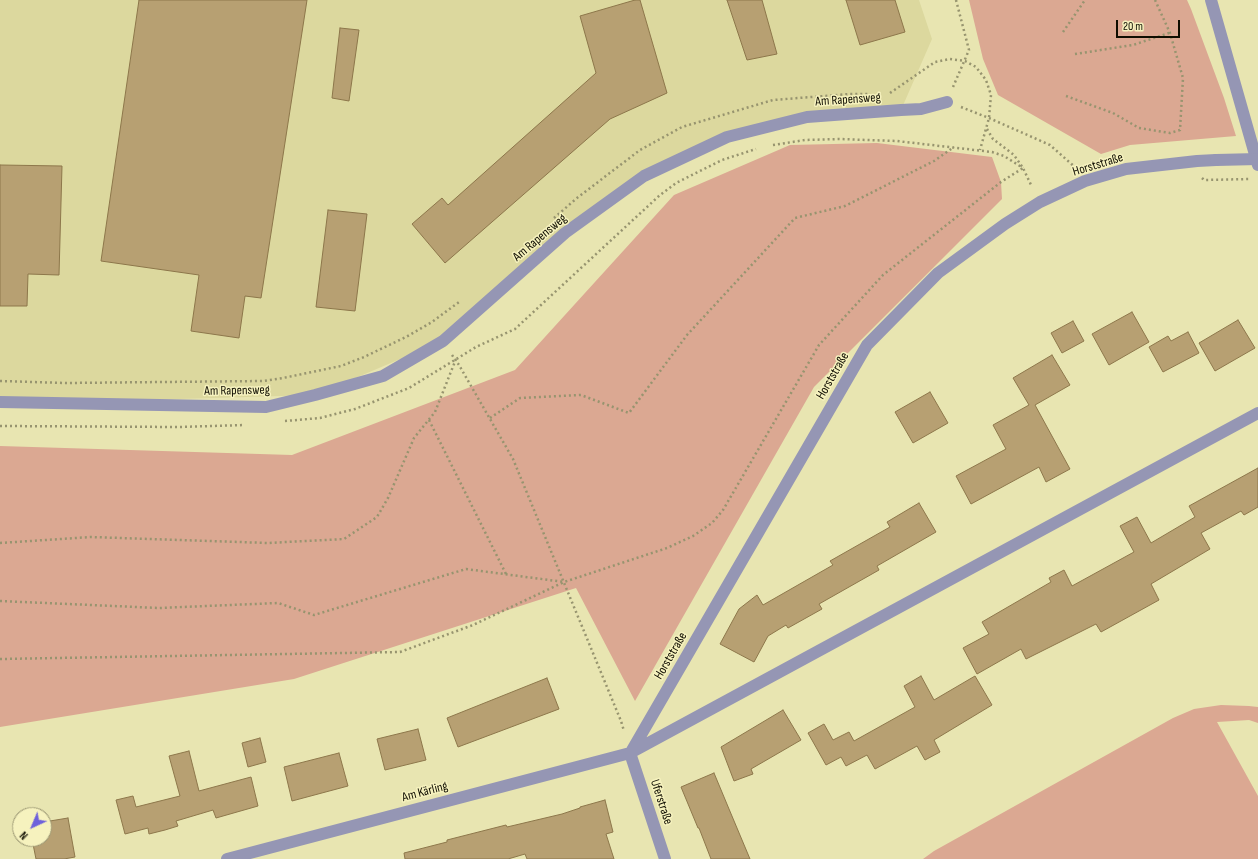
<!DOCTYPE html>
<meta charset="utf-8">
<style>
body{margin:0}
#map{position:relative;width:1258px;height:859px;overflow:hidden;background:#e8e5b1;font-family:"Sofia Sans Condensed",sans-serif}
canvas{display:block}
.north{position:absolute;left:12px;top:807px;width:40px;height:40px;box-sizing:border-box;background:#f6f2be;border:1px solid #9a9672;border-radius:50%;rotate:224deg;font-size:11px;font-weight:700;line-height:16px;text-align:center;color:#0f0d00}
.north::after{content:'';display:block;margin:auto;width:14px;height:18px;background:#6e61db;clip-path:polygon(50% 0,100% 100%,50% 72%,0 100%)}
.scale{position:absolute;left:1116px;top:20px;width:64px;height:18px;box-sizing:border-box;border:2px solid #0f0d00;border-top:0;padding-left:5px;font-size:12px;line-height:14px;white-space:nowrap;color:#0f0d00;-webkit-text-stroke:3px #f6f2be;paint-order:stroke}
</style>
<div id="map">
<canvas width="1258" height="859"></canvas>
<div class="north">N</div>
<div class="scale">20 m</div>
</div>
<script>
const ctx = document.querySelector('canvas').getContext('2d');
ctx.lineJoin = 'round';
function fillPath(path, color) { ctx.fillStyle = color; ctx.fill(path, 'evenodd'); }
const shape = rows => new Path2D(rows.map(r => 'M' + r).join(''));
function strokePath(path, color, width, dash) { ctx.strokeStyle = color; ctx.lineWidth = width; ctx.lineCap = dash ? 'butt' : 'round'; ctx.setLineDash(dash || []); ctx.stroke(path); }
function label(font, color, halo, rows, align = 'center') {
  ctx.font = font + ' "Sofia Sans Condensed",sans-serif'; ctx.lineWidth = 3; ctx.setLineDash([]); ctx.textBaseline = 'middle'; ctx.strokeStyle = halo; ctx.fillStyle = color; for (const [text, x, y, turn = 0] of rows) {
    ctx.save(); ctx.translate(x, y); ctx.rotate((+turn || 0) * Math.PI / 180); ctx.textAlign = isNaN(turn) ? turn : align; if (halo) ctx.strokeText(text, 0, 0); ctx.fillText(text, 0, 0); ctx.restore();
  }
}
const built = shape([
 [0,0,919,0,932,39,901,110,807,117,727,137,644,176,565,233,443,341,315,395,44,403,0,403]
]);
const green = shape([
 [969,0,1187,0,1191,9,1224,98,1236,136,1130,145,1101,154,998,95,983,59],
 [877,143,992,157,1001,182,1002,199,814,387,635,701,576,588,294,679,0,727,0,446,292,455,515,370,674,195,790,145],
 [1221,705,1249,706,1258,707,1258,723,1249,720,1217,722,1258,796,1258,859,923,859,934,851,1173,718,1194,709]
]);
const building = shape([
 [139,0,307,0,261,298,245,296,239,338,191,331,199,275,101,261,139,0],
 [635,0,640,0,667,93,610,119,445,263,412,224,442,198,448,205,596,73,580,16,635,0],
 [727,0,762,0,777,54,747,60,727,0],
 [846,0,895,0,905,32,860,45,846,0],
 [340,28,359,30,349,101,332,98,340,28],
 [0,165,62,166,59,275,28,274,27,306,0,306,0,165],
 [328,210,367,214,355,311,316,307,328,210],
 [1132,312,1149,342,1109,365,1092,334,1132,312],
 [1238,320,1255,348,1215,371,1199,343,1238,320],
 [1073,321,1084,341,1062,353,1051,333,1073,321],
 [1188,332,1199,353,1163,372,1149,347,1168,336,1171,341,1188,332],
 [1052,355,1070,385,1035,405,1070,469,1046,482,1039,467,971,504,956,476,1006,449,993,425,1029,405,1013,378,1052,355],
 [930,392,948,423,913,443,895,412,930,392],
 [1258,468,1258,507,1244,515,1241,511,1201,533,1210,549,1151,584,1159,600,1101,632,1096,624,1026,659,1021,649,977,674,963,648,989,634,982,622,1051,582,1049,578,1064,570,1072,586,1134,552,1120,526,1137,517,1151,543,1195,517,1189,506,1258,468],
 [919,503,936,532,877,566,879,570,819,604,822,609,788,628,786,625,768,636,754,662,720,644,739,609,757,595,763,605,833,565,830,561,890,527,887,522,919,503],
 [921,676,934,700,975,676,992,705,934,740,940,752,925,760,917,746,875,769,867,755,846,766,841,757,826,765,808,733,824,724,833,740,849,732,854,741,915,707,904,686,921,676],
 [547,678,559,709,458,747,447,718,547,678],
 [783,710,801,740,751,769,753,774,734,781,721,747,783,710],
 [418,729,426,760,385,770,377,739,418,729],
 [260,738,266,762,248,767,242,743,260,738],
 [189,751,199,791,251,777,258,806,216,818,213,810,176,821,178,826,165,830,149,834,148,828,125,834,116,800,133,796,136,807,180,796,169,756,189,751],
 [339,753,348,786,292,801,284,767,339,753],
 [714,773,729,809,750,859,711,859,699,828,698,828,681,787,714,773],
 [605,800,613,832,606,834,614,859,527,859,525,854,508,859,405,859,404,853,447,842,447,840,506,825,507,827,562,814,580,808,580,807,605,800],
 [68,818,75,857,64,859,36,859,32,839,44,839,44,822,68,818]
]);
const path = shape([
 [1063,32,1085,0],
 [1075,54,1133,45,1169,33],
 [953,87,969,50,956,0],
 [890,93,935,62,950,59,965,61,976,67,986,80,991,95,989,118,980,150],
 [1066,96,1113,113,1139,128,1170,133,1180,130,1183,78,1170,33,1155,0],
 [961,107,989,118,1050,145,1076,168],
 [987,129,993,139,1014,155,1023,168,1032,187],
 [773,145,805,140,839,139,897,141,992,152,1004,156,1023,168],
 [1202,178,1204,180,1250,179],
 [554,218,577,198,640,150,682,127,773,100,850,94,868,94],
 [452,355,459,365,513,459,621,721,624,731],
 [0,381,65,383,263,381,283,378,341,366,364,357,406,337,432,322,459,302],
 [490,418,520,398,581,395,629,413,687,335,795,218,845,206,934,161,954,147],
 [429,420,506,574],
 [285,421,320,418,355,409,409,388,476,347,515,329,660,195,676,183,722,160,756,149],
 [0,426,179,427,245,425],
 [0,543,91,537,268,543,344,539,377,517,388,498,414,438,435,412,456,359],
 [0,601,159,608,278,603,314,615,466,569,564,582],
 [0,659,400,652,473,625,564,582,667,548,693,536,712,523,723,510,819,345,883,275,1001,182,1023,168]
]);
const minor = shape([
 [1211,0,1258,165],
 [0,402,266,407,315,395,383,376,443,341,565,233,644,176,727,137,807,117,901,110,921,109,947,102],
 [631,752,867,345,938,273,1005,224,1040,202,1085,181,1126,169,1197,161,1216,160],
 [630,753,665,859],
 [227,859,630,753,1258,413]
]);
const minorBridge = shape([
 [1216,160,1258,159]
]);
const streetNames = [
 ["Am Rapensweg",848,100,-4],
 ["Horststraße",1098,165,-17],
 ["Am Rapensweg",540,238,-40],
 ["Horststraße",833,376,-60],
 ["Am Rapensweg",237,391,-1],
 ["Horststraße",671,656,-60],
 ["Am Kärling",425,792,-15],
 ["Uferstraße",661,802,72]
];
fillPath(built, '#dcd89e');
fillPath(green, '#dba892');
fillPath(building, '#b7a072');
strokePath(building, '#8d774b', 1);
strokePath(path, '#97946f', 2.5, [2, 3]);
strokePath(minor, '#9596b4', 12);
strokePath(minorBridge, '#9596b4', 12);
label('13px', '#0f0d00', '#f6f2be', streetNames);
</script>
